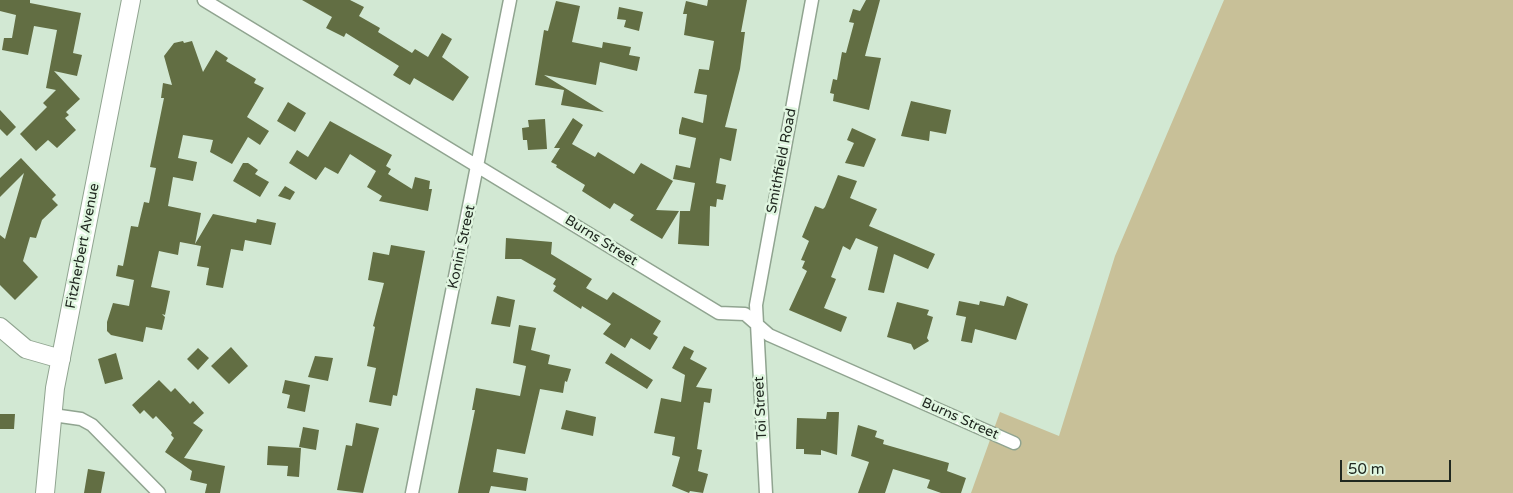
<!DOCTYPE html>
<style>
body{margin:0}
#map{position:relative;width:1513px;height:493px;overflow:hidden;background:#d2e8d3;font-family:"Varela Round",sans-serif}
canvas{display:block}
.scale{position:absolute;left:1340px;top:460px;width:111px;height:22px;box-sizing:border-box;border:2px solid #202820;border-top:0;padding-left:6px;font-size:15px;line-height:18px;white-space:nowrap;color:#202820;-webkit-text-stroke:4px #e0f6e0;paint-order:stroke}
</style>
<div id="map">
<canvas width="1513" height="493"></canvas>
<div class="scale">50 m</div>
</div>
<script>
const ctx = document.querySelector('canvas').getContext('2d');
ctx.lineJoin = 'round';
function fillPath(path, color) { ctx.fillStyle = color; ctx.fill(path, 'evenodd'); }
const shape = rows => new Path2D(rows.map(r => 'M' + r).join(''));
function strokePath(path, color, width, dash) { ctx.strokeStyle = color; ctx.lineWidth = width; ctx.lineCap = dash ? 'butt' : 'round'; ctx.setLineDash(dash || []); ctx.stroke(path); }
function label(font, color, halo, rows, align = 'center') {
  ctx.font = font + ' "Varela Round",sans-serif'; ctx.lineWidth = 5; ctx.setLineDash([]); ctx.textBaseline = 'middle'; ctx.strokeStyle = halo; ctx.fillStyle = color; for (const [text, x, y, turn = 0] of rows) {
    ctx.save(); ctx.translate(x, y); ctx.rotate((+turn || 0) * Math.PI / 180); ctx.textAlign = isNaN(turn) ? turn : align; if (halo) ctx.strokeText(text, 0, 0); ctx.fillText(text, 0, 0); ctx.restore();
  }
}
const green = shape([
 [1224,0,1513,0,1513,493,971,493,1000,412,1059,436,1115,256]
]);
const building = shape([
 [0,0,30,0,30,3,81,13,73,53,82,55,77,76,54,71,80,99,66,112,69,115,65,118,76,130,57,148,48,140,36,151,20,134,47,107,43,103,56,90,46,88,57,30,34,26,28,55,2,50,4,38,12,38,16,15,0,11],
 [302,0,350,0,364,7,359,16,380,28,378,32,412,53,415,49,428,57,442,33,452,39,442,57,469,77,453,101,414,78,410,85,393,75,399,66,346,33,344,37,326,28,332,17],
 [708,0,747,0,741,32,745,32,740,69,725,127,737,129,731,161,720,158,716,183,726,185,723,200,717,199,716,207,710,206,709,246,678,244,680,211,690,211,695,183,673,179,676,165,690,168,696,138,679,134,679,130,682,117,703,123,707,95,694,93,699,69,709,70,714,41,684,35,687,14,683,14,686,1,707,6],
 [866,0,880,0,865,56,881,58,869,110,833,101,834,94,830,93,833,79,837,80,842,52,846,53,854,23,849,22,853,9,860,11],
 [556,1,580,6,572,42,602,48,603,42,631,47,629,55,640,57,637,71,600,62,596,85,544,75,604,112,561,105,564,90,535,85,544,30,548,31],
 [619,7,643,12,639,31,624,27,626,20,617,19],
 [183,41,184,43,192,41,203,72,216,50,228,58,226,61,256,79,254,83,264,88,247,117,269,131,260,145,248,137,232,164,210,152,213,140,183,135,178,158,197,162,193,181,173,177,168,206,201,213,195,244,213,214,256,223,257,219,276,223,271,245,245,240,243,251,231,249,223,288,206,285,209,268,197,266,201,246,180,242,178,255,159,251,151,287,170,291,165,315,162,314,165,317,162,330,146,327,143,342,111,335,107,331,107,322,113,303,129,306,134,280,116,276,118,265,123,266,131,226,138,227,144,202,149,203,156,168,150,167,164,98,161,98,163,83,172,85,164,56,174,43],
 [911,101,951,110,946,134,930,131,929,141,901,136],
 [288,102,306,113,295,132,277,121],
 [0,110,16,127,7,136,0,129],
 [573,118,583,125,572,144,595,157,598,152,634,174,641,163,673,181,656,210,679,211,662,239,630,220,634,215,614,203,610,209,582,191,585,185,556,167,557,165,551,162,560,148,554,148],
 [545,119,547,149,528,150,527,140,523,140,522,128,529,127,528,120],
 [330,121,392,155,386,166,391,169,388,174,412,189,415,177,430,181,429,189,432,189,428,211,379,201,382,196,367,187,376,171,350,154,338,174,325,167,316,180,289,163,297,150,308,157],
 [852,128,876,139,864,167,845,163,854,143,847,140],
 [21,158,56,195,52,199,58,205,42,220,36,238,30,237,23,261,38,277,15,300,0,285,0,235,5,239,24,173,0,197,0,178],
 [243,163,248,163,258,170,255,174,269,182,260,197,233,181],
 [838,175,857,181,850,198,877,209,869,226,935,254,928,269,894,254,884,293,868,290,878,247,856,238,850,250,843,246,831,277,836,279,824,308,847,317,841,332,789,310,807,271,802,268,805,261,801,260,809,241,802,237,815,206,823,209,825,207],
 [285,186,295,192,290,200,278,196],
 [506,238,552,242,551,254,592,279,586,288,607,300,613,292,661,321,653,334,658,337,650,350,631,338,625,348,603,334,611,324,582,306,581,309,553,291,556,286,553,284,556,279,521,259,505,259],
 [391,245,425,251,397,396,393,395,391,406,369,402,376,368,367,366,375,327,373,326,384,283,368,280,373,252,389,255],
 [497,296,515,300,510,327,491,324],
 [1007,296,1028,304,1016,340,975,329,972,343,961,341,966,317,956,315,959,301,979,305,980,301,1004,306],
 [897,302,929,310,927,315,933,317,927,338,929,341,914,350,911,344,887,337],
 [519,325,536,328,531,350,550,355,548,364,571,369,567,382,565,381,563,393,540,389,525,454,497,449,493,472,528,478,526,491,491,486,489,493,458,493,475,410,472,410,476,388,520,396,526,366,513,363],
 [684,346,694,351,690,359,707,368,696,387,712,389,710,403,704,402,697,449,702,450,698,471,708,474,703,493,690,491,689,493,672,486,680,457,672,455,675,437,654,433,661,398,681,402,685,375,672,368],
 [231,347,248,366,229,384,211,366],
 [198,348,209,358,198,370,187,359],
 [116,353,123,379,105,384,98,359],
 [611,353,653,380,647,389,605,363],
 [315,356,333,358,328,381,308,377],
 [159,380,171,392,175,388,190,404,193,401,204,413,193,423,203,430,184,458,225,466,220,493,205,493,207,484,190,480,192,471,165,452,174,438,171,435,172,433,156,416,153,419,144,410,140,414,132,405],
 [285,380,310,385,305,412,287,408,290,395,282,393],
 [566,410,596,417,593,436,561,429],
 [827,412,839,412,837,455,821,450,821,455,804,454,804,449,796,449,797,418,826,419],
 [0,414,15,414,14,429,0,429],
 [356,423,379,428,363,493,337,490,346,445,352,446],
 [858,425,877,431,875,437,884,440,883,444,949,463,947,471,966,478,961,493,941,493,927,488,930,480,893,469,885,493,858,493,869,462,851,456],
 [303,427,319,430,316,450,299,447],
 [268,446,301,448,299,477,287,476,288,466,267,465],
 [88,469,105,472,101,493,84,493]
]);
const minor = shape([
 [204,0,719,313,745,314,769,335,1014,443],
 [53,415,81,419,92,425,159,493],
 [412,493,510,0],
 [766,493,756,305,812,0]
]);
const secondary = shape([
 [0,327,26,349,61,359],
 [45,493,55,388,131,0]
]);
const streetNames = [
 ["Smithfield Road",782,161,-79],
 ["Burns Street",601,241,32],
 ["Fitzherbert Avenue",83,246,-79],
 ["Konini Street",462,247,-78],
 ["Toi Street",761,408,-93],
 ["Burns Street",960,419,24]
];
fillPath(green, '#c8c098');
fillPath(building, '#626e43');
strokePath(minor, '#90a490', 15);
strokePath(secondary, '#90a490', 20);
strokePath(minor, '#fff', 12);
strokePath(secondary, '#fff', 18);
label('14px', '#202820', '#e0f6e0', streetNames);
</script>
